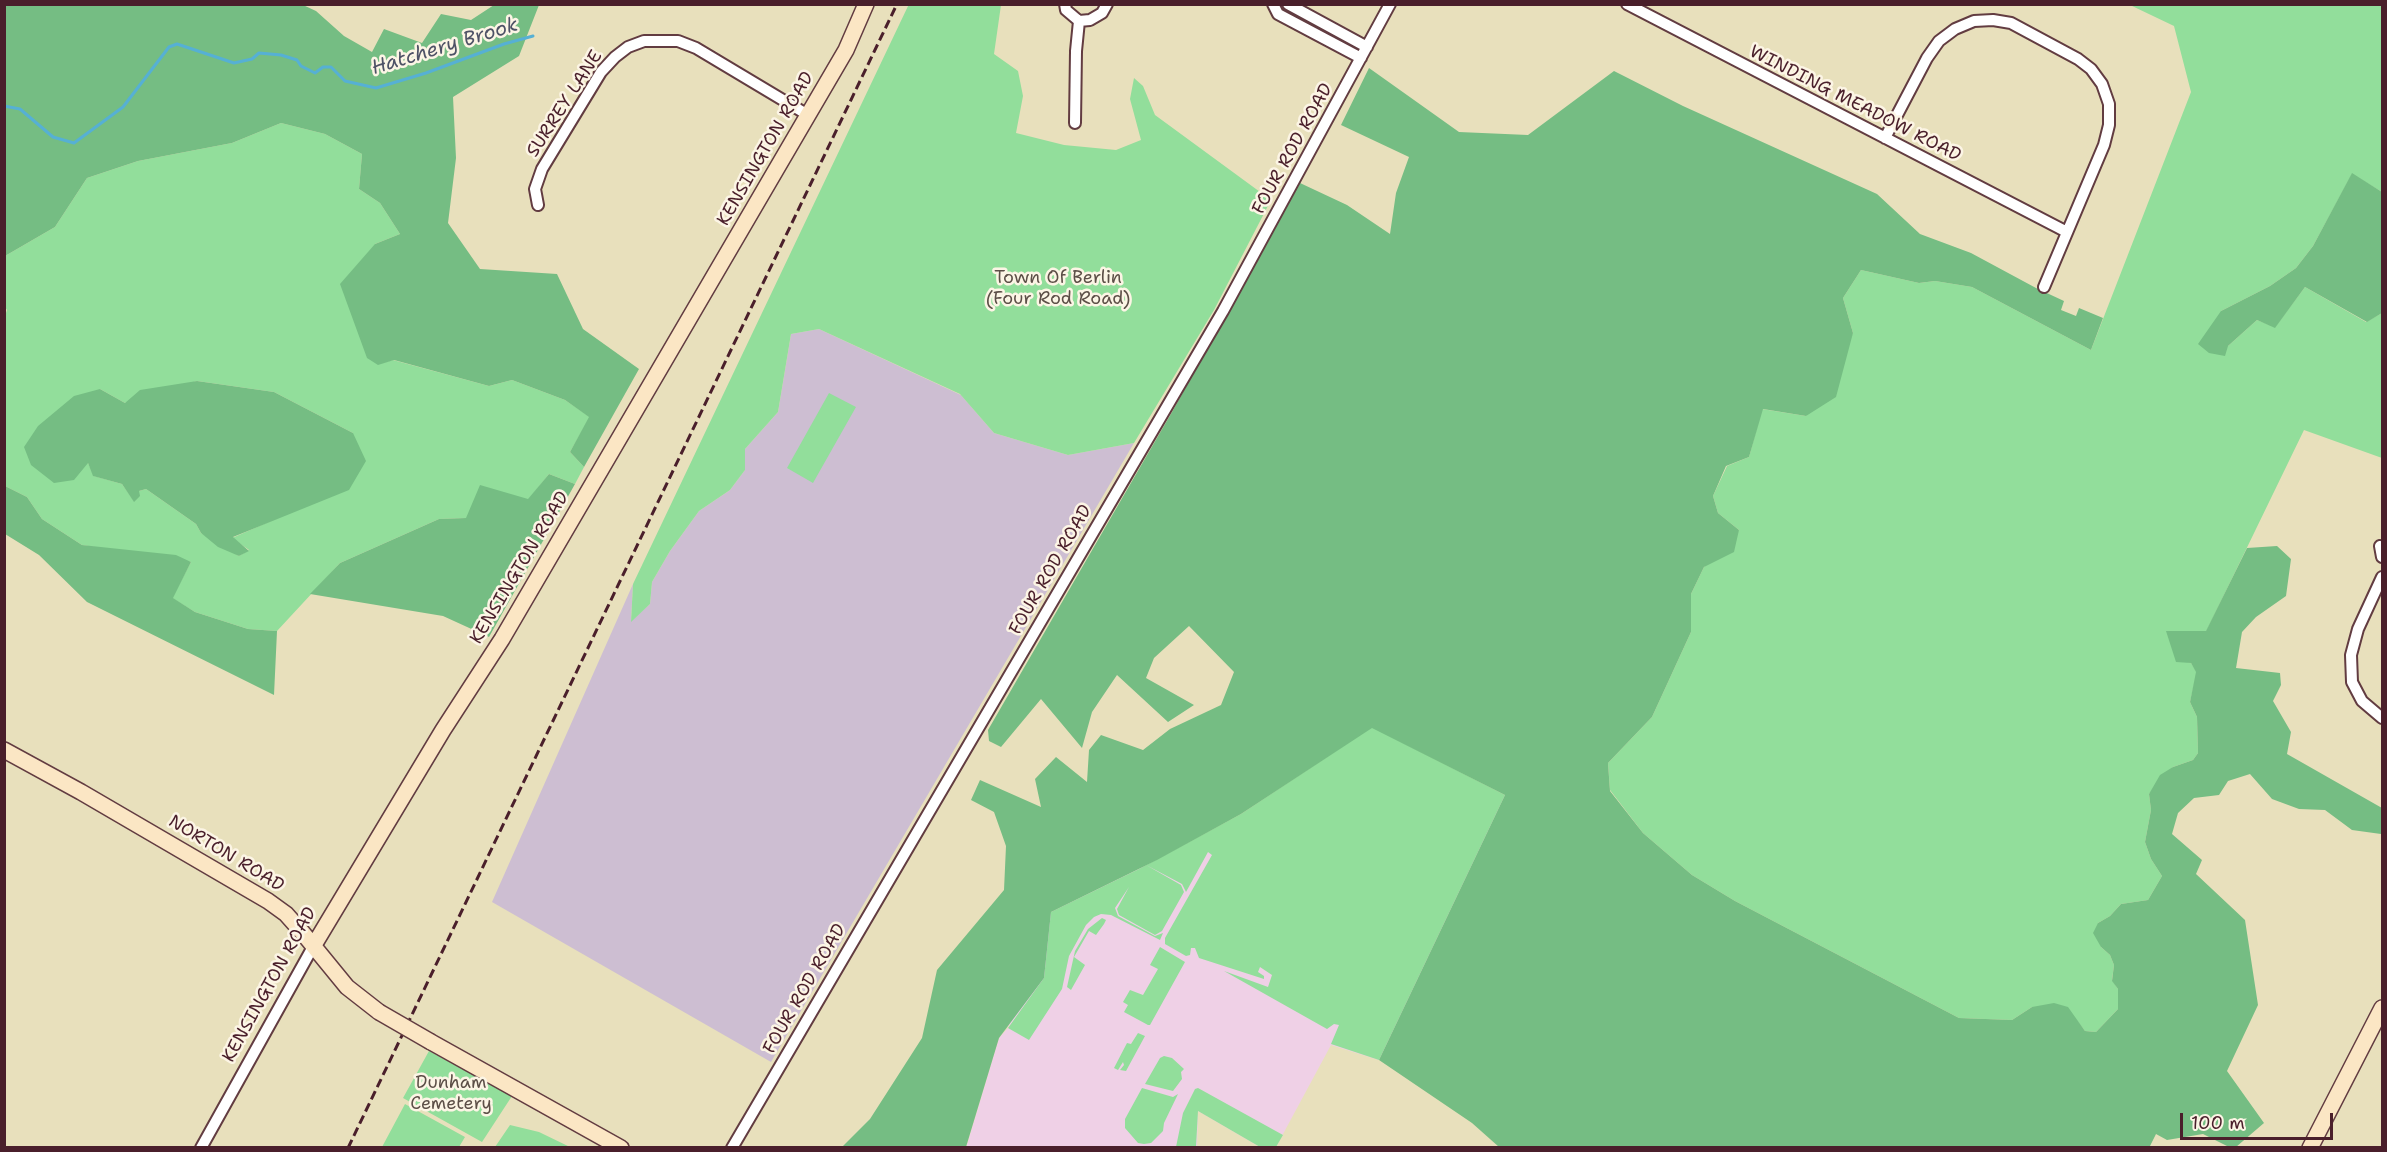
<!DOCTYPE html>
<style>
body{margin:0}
#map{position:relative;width:2387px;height:1152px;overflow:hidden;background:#e8e0bc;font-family:"Shantell Sans",sans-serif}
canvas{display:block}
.frame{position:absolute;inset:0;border:6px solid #4a1f2b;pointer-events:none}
.scale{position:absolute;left:2180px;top:1113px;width:153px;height:27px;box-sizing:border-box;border:3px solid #4a1f2b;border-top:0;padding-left:8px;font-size:18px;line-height:21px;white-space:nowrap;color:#4a1f2b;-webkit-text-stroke:4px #fcf5e5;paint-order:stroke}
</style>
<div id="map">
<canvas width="2387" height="1152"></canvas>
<div class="frame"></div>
<div class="scale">100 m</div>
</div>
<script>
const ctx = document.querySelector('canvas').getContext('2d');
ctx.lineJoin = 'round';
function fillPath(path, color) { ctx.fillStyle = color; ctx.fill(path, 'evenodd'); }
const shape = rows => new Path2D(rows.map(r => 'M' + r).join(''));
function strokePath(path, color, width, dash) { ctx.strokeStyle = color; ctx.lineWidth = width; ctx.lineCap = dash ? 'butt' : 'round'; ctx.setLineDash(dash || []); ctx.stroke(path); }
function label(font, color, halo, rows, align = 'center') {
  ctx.font = font + ' "Shantell Sans",sans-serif'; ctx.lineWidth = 5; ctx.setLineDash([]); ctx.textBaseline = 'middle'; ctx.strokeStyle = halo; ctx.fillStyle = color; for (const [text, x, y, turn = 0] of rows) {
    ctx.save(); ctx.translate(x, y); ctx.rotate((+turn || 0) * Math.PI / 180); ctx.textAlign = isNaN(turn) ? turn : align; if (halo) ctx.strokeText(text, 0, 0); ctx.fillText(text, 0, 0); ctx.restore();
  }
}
const built = shape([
 [1505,795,1379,1060,1331,1045,1276,1147,1260,1147,1198,1111,1197,1147,966,1148,999,1038,1008,1028,1051,912,1157,860]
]);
const industrial = shape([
 [819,329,961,395,994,433,1068,455,1134,443,771,1062,492,902,633,584,631,621,650,604,652,582,670,551,699,511,730,490,745,470,745,449,778,412,791,334]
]);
const green = shape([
 [909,4,1001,5,994,54,1018,71,1023,96,1016,133,1064,145,1116,150,1141,140,1130,99,1134,78,1143,86,1155,115,1271,200,1214,310,1134,443,1068,455,994,433,960,394,819,329,791,334,778,412,745,449,745,470,730,490,699,511,670,551,652,582,650,604,631,622,633,584],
 [2130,5,2382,5,2382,192,2352,174,2313,246,2296,268,2270,286,2221,311,2228,346,2257,320,2275,327,2305,287,2366,322,2382,313,2382,458,2304,430,2206,632,2184,661,2191,663,2197,672,2190,702,2197,717,2198,753,2193,760,2173,767,2149,794,2151,810,2145,842,2151,859,2162,876,2148,900,2121,904,2110,916,2098,923,2101,947,2110,955,2114,965,2112,980,2118,989,2118,1009,2096,1032,2085,1031,2078,1022,2032,1007,2012,1020,1959,1018,1735,901,1692,875,1643,833,1610,790,1608,763,1652,717,1691,632,1691,594,1704,567,1739,530,1718,513,1713,496,1727,466,1749,457,1762,409,1806,416,1853,333,1843,298,1861,270,1919,283,1935,281,1972,287,2091,350,2191,92,2174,26],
 [281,123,325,134,362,154,359,189,380,203,400,234,375,244,378,364,393,360,489,386,512,380,565,400,590,417,570,452,584,467,575,484,549,474,529,499,467,518,439,519,340,563,277,631,248,629,195,612,172,598,191,562,82,545,42,519,27,497,5,486,4,319,7,310,5,307,5,256,55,227,87,178,138,161,232,143],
 [197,381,274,392,353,433,280,517,232,538,249,550,239,556,201,533,196,524,146,489,139,491,139,496,134,501,122,484,94,476,88,463,100,389,125,403],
 [829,393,856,407,813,483,787,468],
 [1372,727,1505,795,1379,1060,1331,1044,1339,1025,1334,1024,1327,1029,1224,971,1268,987,1272,975,1260,967,1258,972,1264,976,1264,979,1199,958,1195,948,1191,948,1190,955,1186,956,1165,944,1165,938,1212,855,1208,852,1186,892,1182,884,1146,865,1181,885,1184,892,1162,931,1155,935,1119,915,1117,909,1129,887,1115,908,1118,916,1155,936,1163,933,1160,940,1111,915,1101,914,1094,917,1086,925,1069,956,1062,989,1029,1040,1008,1028,1044,978,1051,912,1139,869,1241,814],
 [1102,918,1106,920,1104,924,1096,935,1089,931,1074,957,1085,965,1071,990,1067,987,1075,951,1088,929],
 [1160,947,1185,962,1150,1025,1148,1025,1124,1012,1128,1005,1123,1002,1130,990,1143,995,1158,969,1150,965],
 [1138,1033,1145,1036,1126,1071,1120,1070,1124,1065,1123,1062,1118,1070,1114,1068,1127,1043,1131,1044],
 [429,1051,512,1096,482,1142,403,1098],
 [1164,1056,1172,1058,1184,1069,1181,1072,1182,1079,1173,1091,1145,1084,1160,1058],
 [1142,1088,1173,1097,1178,1094,1164,1123,1163,1131,1151,1143,1144,1144,1138,1143,1125,1128,1125,1119],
 [1198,1088,1283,1135,1276,1147,1260,1147,1198,1111,1196,1147,1176,1147,1183,1113,1195,1089],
 [405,1104,465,1137,459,1147,382,1147],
 [510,1125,539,1132,570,1147,495,1147]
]);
const forest = shape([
 [5,4,303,5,316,11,344,36,372,52,384,29,422,43,441,14,471,20,494,5,539,5,519,56,453,97,456,158,448,223,480,269,557,274,583,329,639,369,584,467,570,452,589,417,565,400,512,380,489,386,394,360,378,365,367,358,340,284,375,244,400,234,380,203,359,189,362,154,325,134,281,123,232,143,138,161,87,178,55,227,5,256],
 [1369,68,1459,132,1528,135,1614,71,1683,106,1877,194,1920,234,1971,253,2036,288,2064,301,2061,310,2076,316,2079,308,2103,318,2091,350,1972,287,1935,281,1919,283,1861,270,1843,298,1853,333,1836,397,1806,416,1763,409,1749,457,1726,466,1713,496,1718,513,1739,530,1734,552,1704,567,1691,594,1691,632,1652,717,1608,763,1610,791,1643,833,1692,875,1735,901,1959,1018,2012,1020,2032,1007,2054,1003,2068,1007,2085,1031,2096,1032,2118,1009,2118,989,2112,981,2114,965,2110,955,2101,947,2093,933,2098,923,2110,916,2121,904,2148,900,2162,876,2151,859,2145,842,2151,810,2149,794,2160,775,2173,767,2193,760,2198,753,2197,717,2190,702,2196,672,2191,663,2176,662,2166,631,2206,631,2247,548,2277,546,2291,559,2286,596,2256,617,2242,632,2236,668,2280,673,2281,685,2273,701,2291,732,2287,754,2382,808,2382,838,2381,834,2352,830,2325,810,2299,809,2272,799,2250,774,2228,781,2219,795,2194,798,2178,813,2172,834,2202,860,2196,874,2245,920,2258,1005,2227,1071,2264,1123,2236,1147,2229,1147,2203,1134,2167,1140,2156,1134,2149,1148,1499,1147,1472,1123,1379,1060,1505,795,1372,728,1241,814,1157,860,1051,912,1044,978,999,1038,966,1147,841,1148,870,1119,922,1038,937,970,1004,890,1006,846,994,812,971,800,980,780,1041,807,1035,779,1056,757,1087,782,1089,750,1101,735,1143,750,1170,729,1221,705,1234,672,1189,626,1154,658,1146,678,1194,705,1168,722,1117,675,1092,712,1082,748,1041,699,1001,747,989,741,988,730,1172,412,1300,183,1347,205,1390,234,1396,193,1409,157,1341,125],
 [2352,173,2382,192,2382,313,2367,322,2305,287,2275,328,2257,320,2228,346,2225,356,2209,353,2198,344,2221,311,2270,286,2296,268,2313,246],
 [197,381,274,392,353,433,366,461,349,490,233,537,249,551,239,556,218,547,201,533,196,524,146,489,139,491,140,496,134,502,122,484,93,476,88,463,74,480,54,483,31,465,24,447,38,426,74,396,100,389,125,403,140,390],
 [549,474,575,484,489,637,443,616,310,594,340,563,439,519,466,518,480,485,528,499],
 [5,486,27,497,42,519,82,545,176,555,191,562,173,598,195,612,248,629,277,631,274,695,87,602,39,555,5,534]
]);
const stream = shape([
 [4,106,20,109,53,137,74,143,123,107,169,47,177,44,234,63,252,59,259,53,281,55,297,60,301,66,315,73,323,67,331,67,345,81,376,88,426,73,504,44,533,36]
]);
const street = shape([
 [1065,4,1066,10,1079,21,1090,20,1102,13,1107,4],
 [1273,4,1278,14,1361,58],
 [1288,4,1367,47],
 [1627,4,2067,232],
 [1075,123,1076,51,1079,21],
 [1885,138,1927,58,1939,41,1955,29,1974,21,1993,20,2011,23,2078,59,2091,69,2102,84,2109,104,2109,125,2104,145,2044,287],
 [538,205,535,189,542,169,601,72,615,57,628,47,644,41,678,41,696,48,808,115],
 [2380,546,2382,557],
 [2382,577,2358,629,2351,655,2352,682,2362,701,2382,718],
 [201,1148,314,945],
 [732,1148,1223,311,1390,4]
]);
const secondary = shape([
 [4,750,81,792,268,901,286,914,302,932,347,987,379,1012],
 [314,945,443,730,502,639,808,115,846,50,866,4],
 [431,1042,621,1148],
 [2310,1148,2382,1008]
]);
const rail = shape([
 [348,1148,897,4]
]);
const secondaryBridge = shape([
 [379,1012,431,1042]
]);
const streetNames = [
 ["SURREY LANE",565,104,-57],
 ["WINDING MEADOW ROAD",1855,104,27],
 ["KENSINGTON ROAD",766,149,-60],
 ["FOUR ROD ROAD",1293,149,-61],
 ["KENSINGTON ROAD",520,568,-59],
 ["FOUR ROD ROAD",1051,570,-60],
 ["NORTON ROAD",226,854,31],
 ["KENSINGTON ROAD",270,985,-61],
 ["FOUR ROD ROAD",805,989,-60]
];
const parkNames = [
 ["Town Of Berlin",1058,278],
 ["(Four Rod Road)",1058,299],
 ["Dunham",451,1083],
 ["Cemetery",451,1104]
];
const waterNames = [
 ["Hatchery Brook",445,47,-17]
];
fillPath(built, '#efd0e6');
fillPath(industrial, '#cdbed2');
fillPath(green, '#92de9b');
fillPath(forest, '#75bd83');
strokePath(stream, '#56b0d4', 3);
strokePath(street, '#623c41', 14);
strokePath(secondary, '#623c41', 18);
strokePath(street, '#fff', 10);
strokePath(secondary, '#fbe6c4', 15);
strokePath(rail, '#4a1f2b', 3, [9, 4.5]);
strokePath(secondaryBridge, '#623c41', 18, []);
strokePath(secondaryBridge, '#fbe6c4', 15);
label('18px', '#4a1f2b', '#fcf5e5', streetNames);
label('18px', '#5c4f47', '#fcf5e5', parkNames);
label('italic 20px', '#4e5266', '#fcf5e5', waterNames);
</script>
